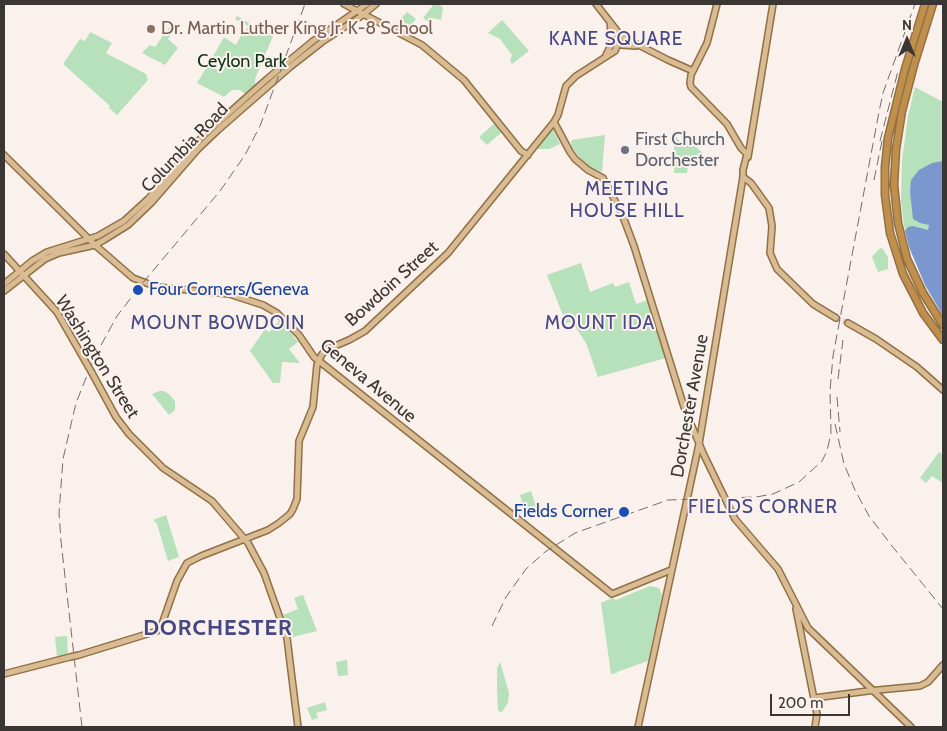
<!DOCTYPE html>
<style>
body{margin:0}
#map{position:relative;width:947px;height:731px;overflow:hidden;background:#faf0ec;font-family:Cabin,sans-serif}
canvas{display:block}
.frame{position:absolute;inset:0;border:5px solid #3a3634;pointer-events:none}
.north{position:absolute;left:882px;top:15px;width:50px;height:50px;-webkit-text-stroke:4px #faf0ec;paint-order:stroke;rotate:0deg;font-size:14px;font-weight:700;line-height:20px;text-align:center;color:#3a3634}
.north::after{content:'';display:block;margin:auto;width:18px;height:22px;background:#3a3634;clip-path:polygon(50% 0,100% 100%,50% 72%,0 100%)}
.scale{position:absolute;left:770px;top:694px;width:80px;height:22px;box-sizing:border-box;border:2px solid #3a3634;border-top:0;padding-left:6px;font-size:15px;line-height:18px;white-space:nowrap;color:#3a3634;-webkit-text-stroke:4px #faf0ec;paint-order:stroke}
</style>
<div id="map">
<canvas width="947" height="731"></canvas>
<div class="frame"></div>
<div class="north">N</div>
<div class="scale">200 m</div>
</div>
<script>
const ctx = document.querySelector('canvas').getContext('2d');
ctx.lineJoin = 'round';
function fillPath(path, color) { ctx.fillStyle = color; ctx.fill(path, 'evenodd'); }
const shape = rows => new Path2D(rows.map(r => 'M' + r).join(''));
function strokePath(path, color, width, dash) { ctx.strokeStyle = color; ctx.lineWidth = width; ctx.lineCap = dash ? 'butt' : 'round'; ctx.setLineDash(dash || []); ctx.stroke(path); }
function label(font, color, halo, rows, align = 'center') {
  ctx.font = font + ' Cabin,sans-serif'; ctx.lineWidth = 4; ctx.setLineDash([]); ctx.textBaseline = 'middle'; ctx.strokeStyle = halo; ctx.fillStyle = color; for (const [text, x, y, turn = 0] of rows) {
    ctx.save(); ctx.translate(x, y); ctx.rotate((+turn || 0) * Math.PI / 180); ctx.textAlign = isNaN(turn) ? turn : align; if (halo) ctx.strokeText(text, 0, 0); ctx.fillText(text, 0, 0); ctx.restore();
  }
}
const green = shape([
 [434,4,439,4,443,8,441,20,432,18,430,23,423,18],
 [407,12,416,19,405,33,393,27],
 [237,16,273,36,255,79,255,86,245,94,240,90,232,90,224,97,197,83,208,65,223,72,224,68,211,60,224,37,236,45,241,35,243,36,248,26,235,19],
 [502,20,529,51,512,64,510,61,512,55,500,39,488,33],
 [172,23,177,27,168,39,178,48,165,65,142,53,150,45,155,47],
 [90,32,112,43,106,53,146,74,148,80,117,115,109,108,110,106,63,64,80,39,85,41],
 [915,87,943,102,943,180,930,236,905,232,901,203,902,160,908,116],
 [495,123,502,132,487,145,479,137],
 [553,129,560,144,549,149,536,149],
 [674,134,681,143,689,141,703,153,699,157,701,161,688,165,687,173,674,173],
 [605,135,602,172,591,168,580,158,572,147,571,142,572,140],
 [882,248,888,257,888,269,878,272,872,257,879,249],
 [581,263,590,292,613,283,615,287,629,282,636,304,648,300,666,358,598,377,586,343,572,322,566,323,547,275],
 [280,320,298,342,289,349,300,363,282,362,280,383,273,383,250,351,265,329,269,332],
 [159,391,164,391,170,395,175,401,175,410,169,415,152,394],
 [939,452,943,455,943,483,932,476,926,483,920,478],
 [531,491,536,507,517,515,510,510,523,505,520,495],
 [166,515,179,557,168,561,157,524,153,520],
 [650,586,659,588,662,595,648,661,617,672,617,673,611,674,601,603,612,598,616,600],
 [303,595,317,631,289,638,283,615,298,609,294,598],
 [67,636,68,655,57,657,55,637],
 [347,660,348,675,338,676,336,662],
 [500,662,509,693,508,703,502,712,498,711,497,689,497,668],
 [325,702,327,710,316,713,318,718,312,720,307,708]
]);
const water = shape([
 [943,161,943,316,925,285,909,247,905,231,908,227,913,226,928,230,929,225,920,223,913,219,910,191,911,180,919,170,932,163]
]);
const majorTunnel = shape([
 [836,318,848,323]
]);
const major = shape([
 [344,4,422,45,464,80,521,151,528,155],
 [596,4,621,36,668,60,693,71],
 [717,4,707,43,691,75,690,83,691,87,727,124,741,148,747,154],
 [615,43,621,45,636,46],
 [606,55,612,43,610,22],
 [554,122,570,152,575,159,588,170,603,178,622,214,634,246,684,407,703,453,735,519,778,569,808,628,911,727],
 [4,155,95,245,133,278,157,287,229,294,263,305,277,313,299,335,314,357,612,594,671,570],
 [748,157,773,4],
 [743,177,751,183,769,208,772,226,770,253,777,269,813,304,836,318],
 [4,254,57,312,88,366],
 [4,284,32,261,47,252,98,236,124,221,148,199,201,138,267,79,313,41,367,4],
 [4,291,45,259,59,253,95,245,104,240,128,225,151,203,198,149,218,130,290,67,322,42,360,17,376,4],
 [848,323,876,339,917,367,943,390],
 [92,373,116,417,129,434,163,468,212,501,248,543,264,573,287,638,298,727],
 [796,609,817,714,815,727],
 [79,655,157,631,162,624,177,581,187,563,201,556,268,530,279,523,290,514,293,509,297,499,299,441,313,407,317,365,322,354,328,349,349,340,365,331,448,253,554,122,558,115,566,86,576,76,615,51,621,36],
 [4,674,70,657],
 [814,698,868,691,920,686,928,682,943,665],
 [638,727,699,444,743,177,743,170,747,154]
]);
const highway = shape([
 [925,4,905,69,888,138,885,167,885,195,890,233,903,274,923,313,943,340],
 [933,4,914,65,902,111,896,149,894,185,898,223,907,259,923,293,943,325]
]);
const rail = shape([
 [880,141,898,71],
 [874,180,883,136],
 [838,379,843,340],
 [837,397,840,432],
 [835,424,844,464,855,490,869,516,892,546,943,609],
 [492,626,506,597,526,569,545,552,575,533,668,500,756,497,773,494,799,482,822,461,827,451,831,433,830,391,833,356,879,112,883,93,915,4],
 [82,727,61,541,59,513,63,459,76,403,94,358,117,316,141,285,220,191,245,155,260,126,305,4]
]);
const majorBridge = shape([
 [88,366,92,373],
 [70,657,79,655]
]);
const markers = [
 [151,29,5,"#8d6e63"],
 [625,150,5,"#6b7280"],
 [138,290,6,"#1a4fb4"],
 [624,512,6,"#1a4fb4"]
];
const educationNames = [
 ["Dr. Martin Luther King Jr. K-8 School",161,29]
];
const parkNames = [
 ["Ceylon Park",242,62]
];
const worshipNames = [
 ["First Church",635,140],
 ["Dorchester",635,161]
];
const streetNames = [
 ["Columbia Road",185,148,-46],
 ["Bowdoin Street",392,284,-42],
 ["Washington Street",97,357,58],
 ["Geneva Avenue",368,381,40],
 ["Dorchester Avenue",690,406,-80]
];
const transitNames = [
 ["Four Corners/Geneva",149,290],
 ["Fields Corner",613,512,"right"]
];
const neighbourhoodNames = [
 ["KANE SQUARE",616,39],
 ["MEETING",627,189],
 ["HOUSE HILL",627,211],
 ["MOUNT BOWDOIN",218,323],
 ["MOUNT IDA",600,323],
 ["FIELDS CORNER",763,507]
];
const districtNames = [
 ["DORCHESTER",218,629]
];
fillPath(green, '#b6e1bb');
fillPath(water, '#7b97ce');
strokePath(majorTunnel, '#d4cbc7', 5, [5, 2.5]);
strokePath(major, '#917044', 8);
strokePath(highway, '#917044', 9);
strokePath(major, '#d9bc94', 5);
strokePath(highway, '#c08f4c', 6);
strokePath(rail, '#736d6b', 1, [10, 5]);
strokePath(majorBridge, '#917044', 8, []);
strokePath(majorBridge, '#d9bc94', 5);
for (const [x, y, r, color] of markers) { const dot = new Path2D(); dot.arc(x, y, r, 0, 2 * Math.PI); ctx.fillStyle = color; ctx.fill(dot); strokePath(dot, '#faf0ec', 2); }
label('18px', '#785e54', '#faf0ec', educationNames, 'left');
label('18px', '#0a3315', '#faf0ec', parkNames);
label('18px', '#5b616d', '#faf0ec', worshipNames, 'left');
label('18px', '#3a3634', '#faf0ec', streetNames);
label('18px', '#164399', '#faf0ec', transitNames, 'left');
ctx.letterSpacing = '1px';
label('19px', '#454885', '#faf0ec', neighbourhoodNames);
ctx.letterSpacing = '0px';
ctx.letterSpacing = '1px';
label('bold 22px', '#454885', '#faf0ec', districtNames);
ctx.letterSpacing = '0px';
</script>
